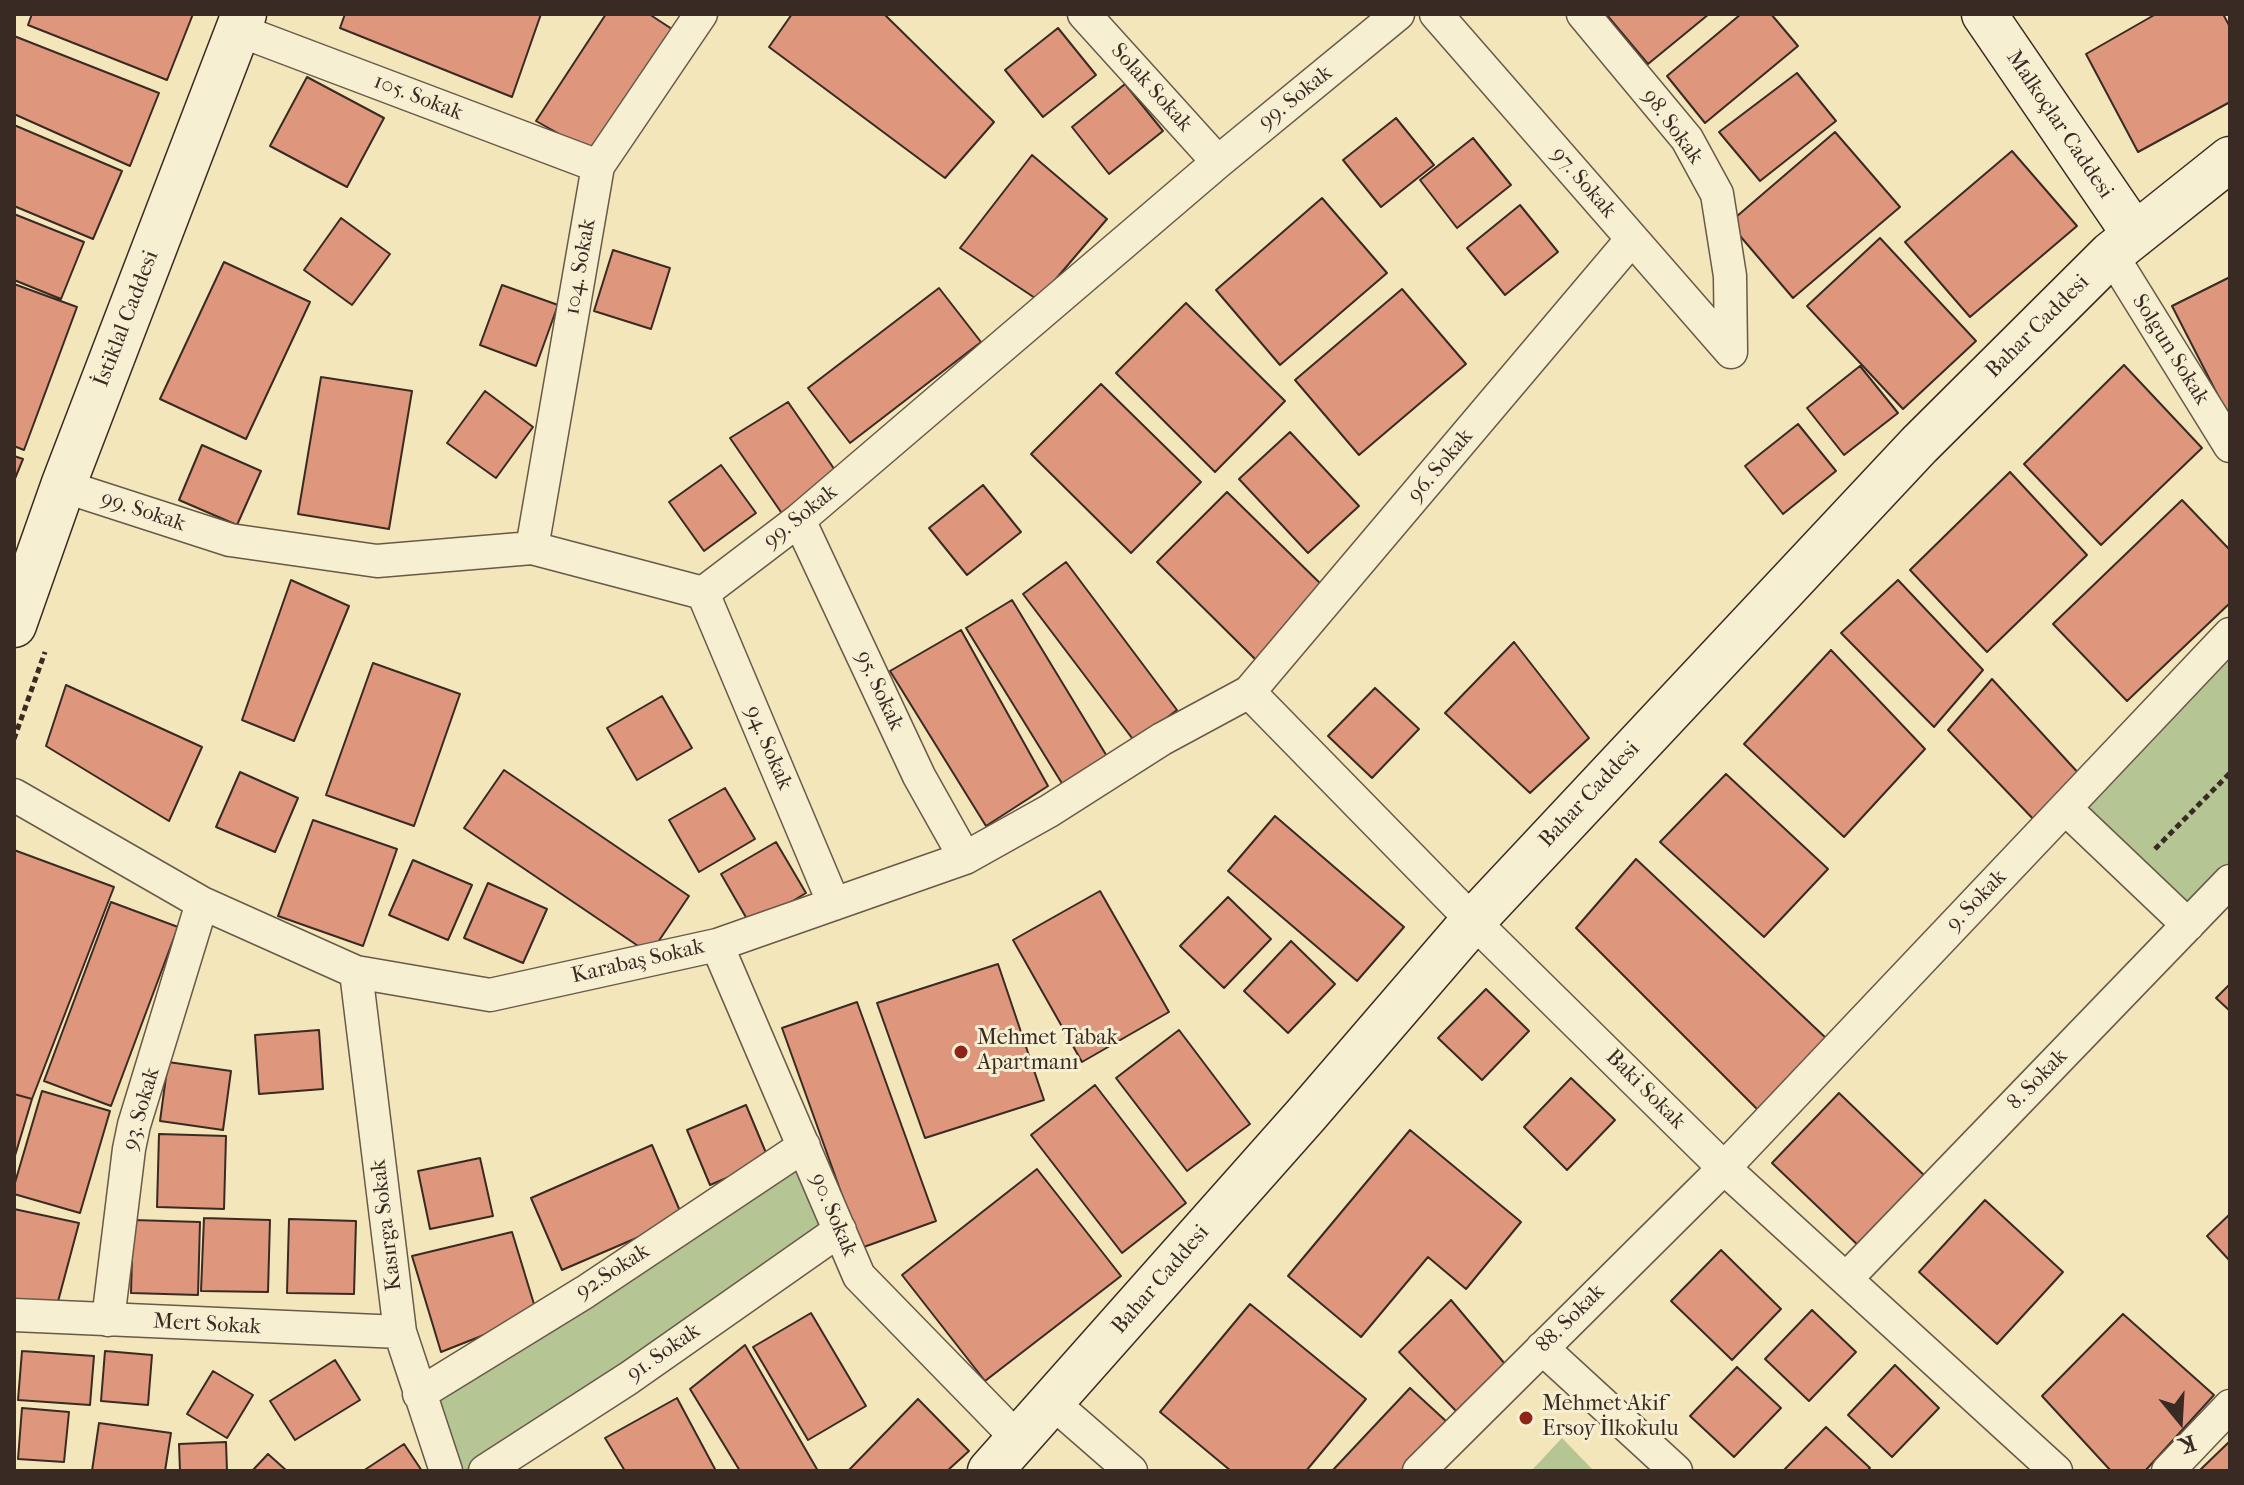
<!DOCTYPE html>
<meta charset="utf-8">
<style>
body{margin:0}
#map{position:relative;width:2244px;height:1485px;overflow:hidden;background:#f3e6ba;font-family:"IM FELL French Canon",serif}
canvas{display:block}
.frame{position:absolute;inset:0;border:16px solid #392a23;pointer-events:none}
.north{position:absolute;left:2140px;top:1381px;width:80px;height:80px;-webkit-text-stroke:6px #f7efd2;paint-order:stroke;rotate:162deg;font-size:22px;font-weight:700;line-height:32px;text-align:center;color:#392a23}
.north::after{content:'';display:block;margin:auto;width:28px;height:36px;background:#392a23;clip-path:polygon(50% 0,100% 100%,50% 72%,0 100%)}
</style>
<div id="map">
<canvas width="2244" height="1485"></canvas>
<div class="frame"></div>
<div class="north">K</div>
</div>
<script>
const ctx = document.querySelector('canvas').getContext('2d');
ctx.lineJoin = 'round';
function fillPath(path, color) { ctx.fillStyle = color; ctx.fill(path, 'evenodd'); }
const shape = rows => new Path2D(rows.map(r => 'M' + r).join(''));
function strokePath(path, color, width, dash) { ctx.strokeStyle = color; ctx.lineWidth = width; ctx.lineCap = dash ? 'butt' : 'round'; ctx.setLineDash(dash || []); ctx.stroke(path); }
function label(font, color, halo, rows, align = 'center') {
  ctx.font = font + ' "IM FELL French Canon",serif'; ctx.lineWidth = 6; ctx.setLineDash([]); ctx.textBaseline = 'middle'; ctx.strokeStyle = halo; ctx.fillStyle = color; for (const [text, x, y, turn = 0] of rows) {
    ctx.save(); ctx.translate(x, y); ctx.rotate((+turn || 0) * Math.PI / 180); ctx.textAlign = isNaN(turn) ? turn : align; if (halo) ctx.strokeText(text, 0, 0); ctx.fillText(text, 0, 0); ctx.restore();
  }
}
const green = shape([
 [2230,652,2230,869,2189,912,2081,811],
 [803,1153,836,1229,476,1471,450,1471,422,1395],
 [1562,1438,1594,1471,1531,1471]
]);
const building = shape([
 [32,14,193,14,167,80,28,25,32,14],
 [345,14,541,14,512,97,340,28,345,14],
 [606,14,649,14,675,31,595,154,536,121,606,14],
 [792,14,884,14,994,122,945,178,769,47,792,14],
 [1606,14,1709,14,1648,64,1606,14],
 [1741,14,1771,14,1798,46,1705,123,1667,76,1741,14],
 [2156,14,2223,14,2230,27,2230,102,2138,152,2086,54,2156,14],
 [1058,28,1096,75,1043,117,1005,70,1058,28],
 [14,36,159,93,130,166,14,114,14,36],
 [1797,73,1836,121,1760,181,1719,132,1797,73],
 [307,77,384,118,347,187,270,146,307,77],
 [1125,84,1163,131,1109,174,1072,127,1125,84],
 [1396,118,1434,165,1381,207,1343,160,1396,118],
 [14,125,122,171,93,239,14,206,14,125],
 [1835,132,1900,207,1793,298,1729,223,1835,132],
 [1473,138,1511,185,1457,228,1420,180,1473,138],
 [2012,151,2077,226,1970,317,1905,242,2012,151],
 [1032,155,1107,219,1038,300,960,248,1032,155],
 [1322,198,1387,273,1280,365,1216,290,1322,198],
 [1520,205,1558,252,1505,295,1467,248,1520,205],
 [14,214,84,242,61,299,14,280,14,214],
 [341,218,390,254,352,305,304,270,341,218],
 [1880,238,1976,341,1903,409,1807,306,1880,238],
 [613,250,670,268,651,329,594,311,613,250],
 [224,262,310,302,246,439,160,399,224,262],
 [2230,277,2230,419,2172,306,2230,277],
 [14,284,77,307,24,450,14,446,14,284],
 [502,285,558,305,536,366,480,345,502,285],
 [939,288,981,342,850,443,808,388,939,288],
 [1402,289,1466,364,1359,455,1295,380,1402,289],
 [1186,303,1285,401,1215,472,1116,373,1186,303],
 [2124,365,2202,448,2101,545,2024,464,2124,365],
 [1860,366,1898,413,1844,455,1807,408,1860,366],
 [321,377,412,391,389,529,298,514,321,377],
 [1101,384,1201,482,1131,553,1031,454,1101,384],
 [485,391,533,427,496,478,447,443,485,391],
 [788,402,837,473,783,515,730,438,788,402],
 [1798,424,1836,471,1783,514,1745,466,1798,424],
 [1290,432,1359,506,1308,553,1239,479,1290,432],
 [202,445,261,471,237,525,179,500,202,445],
 [14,456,23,459,14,481,14,456],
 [721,465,756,513,704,551,669,502,721,465],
 [2010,472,2087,555,1987,652,1910,570,2010,472],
 [983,485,1021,532,967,575,929,528,983,485],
 [1227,492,1327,590,1256,660,1157,562,1227,492],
 [2182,500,2230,550,2230,603,2127,701,2053,624,2182,500],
 [1066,562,1177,710,1135,742,1023,594,1066,562],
 [291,580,349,606,294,741,242,720,291,580],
 [1898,580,1983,670,1934,727,1841,633,1898,580],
 [1012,600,1108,758,1063,785,966,628,1012,600],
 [961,630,1048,786,986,826,890,671,961,630],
 [1514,642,1589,738,1530,793,1445,713,1514,642],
 [1831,650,1925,749,1844,837,1744,744,1831,650],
 [373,663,460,694,414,826,326,795,373,663],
 [1992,679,2082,777,2037,823,1948,730,1992,679],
 [66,685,202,747,169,821,46,746,66,685],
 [1375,688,1419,729,1372,778,1328,736,1375,688],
 [662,696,692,748,637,780,607,728,662,696],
 [504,770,689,896,650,954,464,828,504,770],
 [240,772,298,798,275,852,216,827,240,772],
 [1726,774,1828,869,1764,937,1660,842,1726,774],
 [725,788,755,839,699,872,669,820,725,788],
 [1275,816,1404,927,1357,981,1228,871,1275,816],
 [313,820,397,849,363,946,278,916,313,820],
 [776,842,806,893,751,926,721,874,776,842],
 [14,850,114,887,32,1099,14,1094,14,850],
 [1636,859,1827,1039,1759,1111,1576,928,1636,859],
 [413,860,472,885,448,940,389,915,413,860],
 [488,883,547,909,523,963,464,938,488,883],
 [1100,891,1169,1012,1082,1062,1013,940,1100,891],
 [1228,897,1271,939,1224,988,1180,946,1228,897],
 [111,902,178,927,111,1106,44,1081,111,902],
 [1291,941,1335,984,1288,1033,1244,991,1291,941],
 [998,964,1044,1100,925,1138,877,1003,998,964],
 [2230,984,2230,1011,2216,998,2230,984],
 [1486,989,1529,1031,1482,1080,1438,1038,1486,989],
 [857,1002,936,1221,861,1248,782,1028,857,1002],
 [319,1030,323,1089,259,1094,255,1035,319,1030],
 [1179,1030,1250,1124,1187,1171,1116,1078,1179,1030],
 [168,1062,231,1071,223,1130,160,1121,168,1062],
 [1571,1078,1615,1120,1567,1170,1524,1127,1571,1078],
 [1095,1085,1186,1203,1122,1253,1031,1135,1095,1085],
 [42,1091,110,1111,80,1213,14,1194,14,1186,42,1091],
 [1839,1093,1930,1181,1863,1250,1772,1163,1839,1093],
 [14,1094,32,1099,14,1159,14,1094],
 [746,1105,769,1160,710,1185,687,1130,746,1105],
 [1410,1130,1521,1222,1466,1289,1428,1257,1361,1337,1288,1276,1410,1130],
 [159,1134,226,1136,224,1209,157,1207,159,1134],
 [652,1145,683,1218,562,1270,531,1198,652,1145],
 [480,1158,493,1216,430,1229,418,1171,480,1158],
 [1037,1169,1121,1276,985,1381,902,1275,1037,1169],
 [1985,1200,2063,1272,1997,1344,1919,1272,1985,1200],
 [14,1209,79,1223,56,1309,14,1300,14,1209],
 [2230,1214,2230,1261,2207,1236,2230,1214],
 [204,1218,270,1220,268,1292,201,1291,204,1218],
 [289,1219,356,1221,354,1294,287,1293,289,1219],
 [133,1220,200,1222,198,1295,131,1293,133,1220],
 [512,1232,537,1314,441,1352,412,1256,512,1232],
 [1721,1250,1781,1309,1732,1360,1671,1301,1721,1250],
 [1451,1300,1505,1364,1457,1412,1399,1352,1451,1300],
 [1250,1304,1366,1399,1306,1471,1231,1471,1160,1412,1250,1304],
 [1812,1310,1856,1352,1809,1401,1765,1359,1812,1310],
 [811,1313,866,1406,808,1440,753,1347,811,1313],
 [2123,1314,2214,1395,2145,1471,2111,1471,2042,1396,2123,1314],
 [745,1345,818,1471,740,1471,690,1389,745,1345],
 [22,1351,94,1356,90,1405,18,1400,22,1351],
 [105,1351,152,1355,148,1405,101,1401,105,1351],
 [335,1360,360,1400,295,1440,270,1401,335,1360],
 [1895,1365,1939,1408,1892,1457,1848,1415,1895,1365],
 [1737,1367,1781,1408,1734,1457,1690,1416,1737,1367],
 [213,1371,253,1395,227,1438,187,1414,213,1371],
 [1410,1388,1447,1422,1401,1471,1332,1471,1410,1388],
 [677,1398,716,1471,625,1471,605,1438,677,1398],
 [918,1399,969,1451,947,1471,848,1471,918,1399],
 [22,1408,69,1412,64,1462,18,1459,22,1408],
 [99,1423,171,1433,165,1471,92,1471,99,1423],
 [1826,1427,1870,1468,1867,1471,1783,1471,1826,1427],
 [2230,1441,2230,1471,2199,1471,2230,1441],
 [226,1442,227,1471,180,1471,179,1444,226,1442],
 [404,1444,422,1471,363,1471,404,1444],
 [268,1454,287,1471,252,1471,268,1454]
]);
const path = shape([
 [14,739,45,652],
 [2155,849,2230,773]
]);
const street = shape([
 [1084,14,1218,162],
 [1436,14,1731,352],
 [1583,14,1687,139,1717,194,1730,276,1731,352],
 [238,30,598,166],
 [2111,254,2230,446],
 [63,486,230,540,377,561,532,548,703,593,799,520,1218,162,1398,14],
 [799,520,919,776,965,858],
 [532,548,598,166,701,14],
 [703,593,834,904],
 [1249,692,1473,921,1724,1168,2056,1471],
 [14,795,202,903,356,972,490,995,717,945,965,858,1049,811,1162,739,1249,692,1632,239],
 [2065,808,2188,925],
 [717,945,859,1276,1019,1440],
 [356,972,400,1332,446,1471],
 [1846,1279,2230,881],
 [14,1315,400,1332],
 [108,1320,129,1149,134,1125,202,903],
 [1542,1348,1676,1471],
 [419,1394,585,1292,804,1146],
 [1053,1403,1131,1471],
 [485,1471,629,1378,840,1230],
 [1419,1471,1724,1168,2230,634],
 [2168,1471,2230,1406]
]);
const secondary = shape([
 [1984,14,2135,235],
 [14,625,63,486,244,14],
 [990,1471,1306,1115,1473,921,1919,445,2111,254,2230,159]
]);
const markers = [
 [961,1052,8,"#8f2418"],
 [1526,1418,8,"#8f2418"]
];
const streetNames = [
 ["Solak Sokak",1151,88,48],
 ["105. Sokak",418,98,21],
 ["99. Sokak",1296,98,-39],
 ["Malkoçlar Caddesi",2059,125,56],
 ["98. Sokak",1672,127,54],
 ["97. Sokak",1583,183,49],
 ["104. Sokak",581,267,-80],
 ["İstiklal Caddesi",127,319,-69],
 ["Bahar Caddesi",2038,327,-45],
 ["Solgun Sokak",2170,350,58],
 ["96. Sokak",1441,466,-50],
 ["99. Sokak",143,512,18],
 ["99. Sokak",801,517,-39],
 ["95. Sokak",879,691,65],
 ["94. Sokak",768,748,67],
 ["Bahar Caddesi",1590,795,-47],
 ["9. Sokak",1977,901,-46],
 ["Karabaş Sokak",638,962,-13],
 ["8. Sokak",2038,1080,-46],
 ["Baki Sokak",1645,1090,45],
 ["93. Sokak",142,1109,-74],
 ["90. Sokak",833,1215,67],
 ["Kasırga Sokak",387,1225,-97],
 ["92.Sokak",613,1272,-33],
 ["Bahar Caddesi",1161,1280,-49],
 ["88. Sokak",1571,1319,-45],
 ["Mert Sokak",207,1325,3],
 ["91. Sokak",664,1353,-35]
];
const poiNames = [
 ["Mehmet Tabak",977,1039],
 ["Apartmanı",977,1064],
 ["Mehmet Akif",1542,1405],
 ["Ersoy İlkokulu",1542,1430]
];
fillPath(green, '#b5c694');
fillPath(building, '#de967d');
strokePath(building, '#392a23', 2);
strokePath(street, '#685949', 35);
strokePath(secondary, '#392a23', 47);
strokePath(path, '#392a23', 5, [6, 4]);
strokePath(street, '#f7efd2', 32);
strokePath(secondary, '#f7efd2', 44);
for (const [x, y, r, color] of markers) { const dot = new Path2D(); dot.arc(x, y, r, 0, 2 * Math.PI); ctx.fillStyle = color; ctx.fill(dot); strokePath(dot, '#f7efd2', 3); }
label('22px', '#392a23', '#f7efd2', streetNames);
label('22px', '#392a23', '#f7efd2', poiNames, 'left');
</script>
